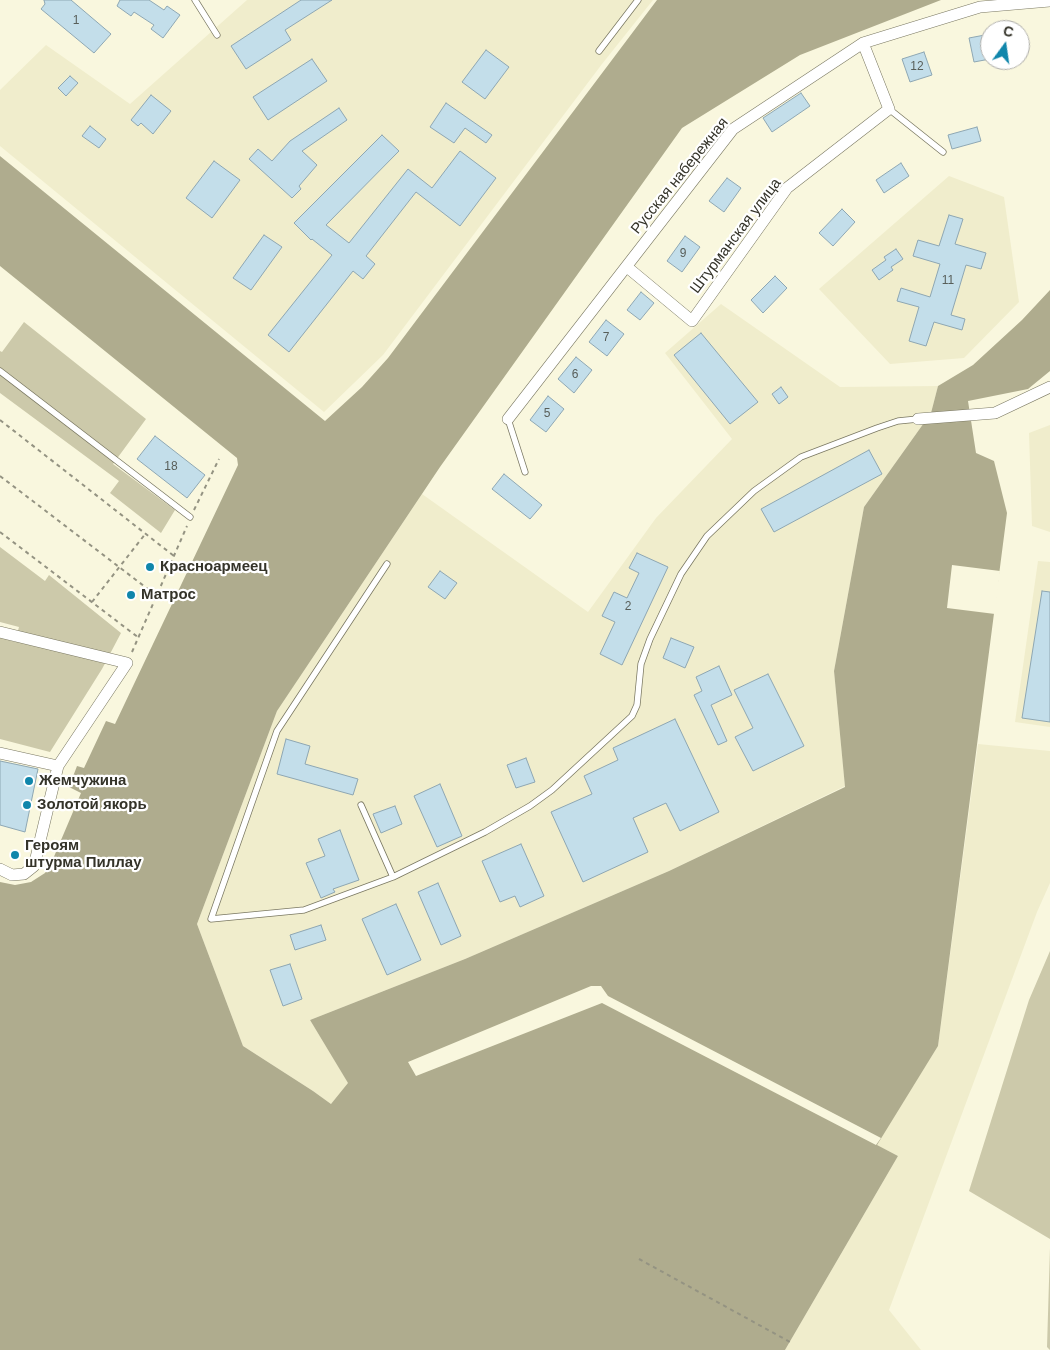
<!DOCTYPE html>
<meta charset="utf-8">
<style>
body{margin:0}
#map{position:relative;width:1050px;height:1350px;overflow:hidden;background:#f9f7de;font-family:Helvetica,sans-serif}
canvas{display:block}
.north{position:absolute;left:980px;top:20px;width:50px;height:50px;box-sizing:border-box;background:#fff;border:1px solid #aeada9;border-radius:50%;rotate:14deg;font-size:14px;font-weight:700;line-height:20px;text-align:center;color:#343329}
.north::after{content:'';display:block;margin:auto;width:18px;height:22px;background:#1086ab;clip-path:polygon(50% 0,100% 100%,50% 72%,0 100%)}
</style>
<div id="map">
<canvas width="1050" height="1350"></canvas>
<div class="north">С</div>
</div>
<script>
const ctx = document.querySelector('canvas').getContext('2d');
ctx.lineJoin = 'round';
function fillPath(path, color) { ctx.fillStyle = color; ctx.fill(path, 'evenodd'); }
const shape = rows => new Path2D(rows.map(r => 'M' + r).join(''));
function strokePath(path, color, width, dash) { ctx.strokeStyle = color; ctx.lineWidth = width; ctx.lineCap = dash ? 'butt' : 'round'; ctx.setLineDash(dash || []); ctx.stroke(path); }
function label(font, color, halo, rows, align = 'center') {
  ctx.font = font + ' Helvetica,sans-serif'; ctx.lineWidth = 4.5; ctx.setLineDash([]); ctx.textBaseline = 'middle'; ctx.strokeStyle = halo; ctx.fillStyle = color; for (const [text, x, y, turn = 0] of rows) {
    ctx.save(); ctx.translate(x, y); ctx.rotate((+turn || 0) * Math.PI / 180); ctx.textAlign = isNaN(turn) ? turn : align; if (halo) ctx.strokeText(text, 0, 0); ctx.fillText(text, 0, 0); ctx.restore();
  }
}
const built = shape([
 [247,0,653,0,602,64,383,355,324,412,0,146,0,90,46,45,130,104],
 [949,176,1004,197,1019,302,964,358,890,364,819,289],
 [721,304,840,387,938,386,931,413,864,507,834,671,845,786,669,871,465,959,310,1020,349,1084,331,1104,313,1091,243,1046,197,924,277,711,422,494,588,612,656,518,732,439,665,353],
 [1050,425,1050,532,1032,526,1029,433],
 [1038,561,1050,562,1050,727,1015,722],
 [978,744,1050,751,1050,883,1037,912,889,1310,921,1350,785,1350,898,1156,876,1145,938,1046]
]);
const forest = shape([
 [24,322,146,419,113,464,175,510,161,533,110,493,119,481,0,393,0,351,2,352],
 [0,547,45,581,49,575,121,633,102,669,50,752,0,739,0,637,15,642,19,627,0,622],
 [1050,951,1050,1239,969,1191,1029,1000],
 [1050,1248,1050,1350,1047,1347]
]);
const water = shape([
 [657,0,941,0,800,55,682,128,440,467,277,711,197,924,243,1046,313,1091,331,1104,348,1083,310,1020,465,959,669,871,845,787,834,671,864,507,931,413,938,386,973,365,1022,320,1050,290,1050,371,1028,389,968,401,976,453,994,461,1007,513,938,1046,877,1145,898,1156,785,1350,0,1350,0,882,15,885,31,882,45,873,50,866,81,793,69,787,77,766,84,768,106,721,115,724,238,465,237,458,0,266,0,156,325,421,362,387,388,358]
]);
const pier = shape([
 [952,565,1000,571,995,614,947,608],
 [591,986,601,986,608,996,881,1138,876,1145,602,1003,416,1076,408,1062]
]);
const building = shape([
 [44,0,71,0,111,34,94,53,41,9,45,4,44,0],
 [120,0,149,0,164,10,167,6,180,15,163,38,151,29,154,25,134,12,131,16,117,6,120,0],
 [301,0,332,0,285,30,291,40,246,69,231,46,301,0],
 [990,34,990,59,974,62,969,38,990,34],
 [486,50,509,67,485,99,462,82,486,50],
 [924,52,932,75,910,82,902,59,924,52],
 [312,59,327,81,268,120,253,97,312,59],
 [70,76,78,83,66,96,58,88,70,76],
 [801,93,810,106,772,132,763,118,801,93],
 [151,95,171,111,153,134,141,123,138,126,131,120,151,95],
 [446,103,492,135,486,143,465,128,454,143,430,127,446,103],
 [339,108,347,120,302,151,317,165,299,186,301,189,292,198,249,159,258,149,272,161,290,141,339,108],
 [90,126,106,139,99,148,82,136,90,126],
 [977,127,981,141,952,149,948,135,977,127],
 [382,135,399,151,326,225,349,243,408,169,432,188,460,151,496,178,460,226,416,192,366,256,375,264,363,279,353,271,289,352,268,335,332,255,312,239,311,240,294,223,382,135],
 [214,161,240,180,212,218,186,198,214,161],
 [901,163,909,176,884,193,876,180,901,163],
 [727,178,741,188,724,212,709,201,727,178],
 [842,209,855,222,833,246,819,233,842,209],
 [949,215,963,219,955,244,986,253,981,269,966,265,951,315,965,319,962,330,934,322,926,346,909,341,919,307,897,301,901,288,930,297,940,264,913,256,918,240,939,246,949,215],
 [264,235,282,247,251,290,233,278,264,235],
 [685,236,700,247,682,272,667,261,685,236],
 [896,249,903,259,891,267,893,270,879,280,872,270,886,260,884,257,896,249],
 [775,276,787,288,763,313,751,300,775,276],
 [641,292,654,303,640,320,627,310,641,292],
 [606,320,624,334,607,356,589,342,606,320],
 [701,333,758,402,730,424,674,355,701,333],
 [576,357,592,370,574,393,558,379,576,357],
 [781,387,788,397,779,404,772,394,781,387],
 [548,396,564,409,546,432,530,420,548,396],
 [155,436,205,475,187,498,137,459,155,436],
 [869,450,882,474,774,532,761,509,869,450],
 [504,474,542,505,530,519,492,489,504,474],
 [637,553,668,567,622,665,600,654,615,622,602,616,614,592,627,598,639,573,629,568,637,553],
 [440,571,457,583,445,599,428,587,440,571],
 [1042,591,1050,592,1050,722,1022,718,1042,591],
 [671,638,694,647,685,668,663,658,671,638],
 [719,666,732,695,711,705,727,741,718,745,694,695,702,691,696,677,719,666],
 [768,674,804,746,753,771,735,737,753,728,734,690,768,674],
 [675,719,719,812,680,831,666,803,633,818,648,852,583,882,551,812,592,794,584,776,618,760,613,748,675,719],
 [286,739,310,746,305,764,358,779,353,795,277,774,286,739],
 [526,758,535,782,516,788,507,765,526,758],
 [0,761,38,769,25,832,0,825,0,761],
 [440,784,462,836,437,847,414,796,440,784],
 [395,806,402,824,381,833,373,814,395,806],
 [340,830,359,880,333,889,335,892,321,898,306,863,325,856,318,839,340,830],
 [521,844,544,896,520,907,515,896,500,902,482,861,521,844],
 [438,883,461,936,441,945,418,892,438,883],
 [396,904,421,960,387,975,362,919,396,904],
 [321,925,326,940,295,950,290,935,321,925],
 [290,964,302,999,283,1006,270,970,290,964]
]);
const path = shape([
 [0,420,174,556],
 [0,476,157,596],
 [194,510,219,459],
 [0,532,139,638],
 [92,602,146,533],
 [132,652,187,526],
 [639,1259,790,1342]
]);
const lane = shape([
 [195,0,217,35],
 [599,51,638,0],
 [889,109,943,152],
 [0,371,190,517],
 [508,419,525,472],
 [387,564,277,731,211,919,304,910,393,877],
 [361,805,393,877,485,832,530,806,552,790,632,716,637,705,641,664,650,639,681,574,707,536,754,491,801,457,877,428,898,421,918,419]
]);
const street = shape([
 [627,267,692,321,787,188,889,109,863,43],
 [508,419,733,129,863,43,980,7,1050,1],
 [918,419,995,413,1050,387],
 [0,632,127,663,58,766,34,866,24,874,12,875,0,869],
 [0,753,58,766]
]);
const markers = [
 [150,567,5,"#1086ab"],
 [131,595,5,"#1086ab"],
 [29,781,5,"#1086ab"],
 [27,805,5,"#1086ab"],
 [15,855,5,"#1086ab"]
];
const numberNames = [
 ["1",76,21],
 ["12",917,67],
 ["9",683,254],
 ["11",948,281],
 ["7",606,338],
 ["6",575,375],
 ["5",547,414],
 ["18",171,467],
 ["2",628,607]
];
const streetNames = [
 ["Русская набережная",680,176,-51],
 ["Штурманская улица",736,236,-53]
];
const poiNames = [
 ["Красноармеец",160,567],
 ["Матрос",141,595],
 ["Жемчужина",39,781],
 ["Золотой якорь",37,805],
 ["Героям",25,846],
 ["штурма Пиллау",25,863]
];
fillPath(built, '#f0edcc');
fillPath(forest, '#ccc9aa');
fillPath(water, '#afac8e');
fillPath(pier, '#f9f7de');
fillPath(building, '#c3deea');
strokePath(building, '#8ea7b3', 1);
strokePath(lane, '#7a7862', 7);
strokePath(street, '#7a7862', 12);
strokePath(path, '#949382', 2, [4, 4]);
strokePath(lane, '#fff', 5.5);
strokePath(street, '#fff', 11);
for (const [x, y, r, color] of markers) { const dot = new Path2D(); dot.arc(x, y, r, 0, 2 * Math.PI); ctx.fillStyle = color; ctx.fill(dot); strokePath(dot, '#fff', 2); }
label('12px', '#585e59', null, numberNames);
label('15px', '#343329', '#fff', streetNames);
label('bold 15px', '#343329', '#fff', poiNames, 'left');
</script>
